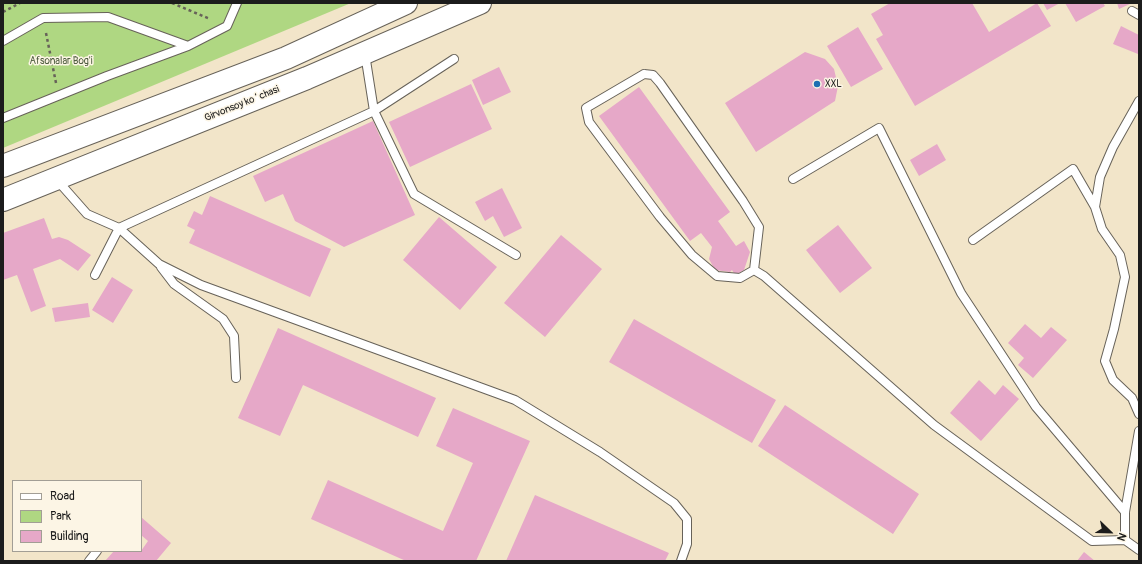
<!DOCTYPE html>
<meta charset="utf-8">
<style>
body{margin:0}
#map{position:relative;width:1142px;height:564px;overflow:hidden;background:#f2e5c9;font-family:Pangolin,sans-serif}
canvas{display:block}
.frame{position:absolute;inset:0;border:4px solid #1c1c1c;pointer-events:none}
.legend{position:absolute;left:12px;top:480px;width:130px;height:72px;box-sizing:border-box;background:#fcf5e5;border:1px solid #a29e95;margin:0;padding:5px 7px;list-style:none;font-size:12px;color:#1c1c1c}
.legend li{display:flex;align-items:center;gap:8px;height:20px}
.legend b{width:20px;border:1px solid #a29e95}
.north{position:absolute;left:1090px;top:512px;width:40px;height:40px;-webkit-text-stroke:3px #fcf5e5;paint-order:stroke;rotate:113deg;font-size:11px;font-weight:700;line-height:16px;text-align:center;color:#1c1c1c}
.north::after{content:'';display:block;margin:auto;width:14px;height:18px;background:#1c1c1c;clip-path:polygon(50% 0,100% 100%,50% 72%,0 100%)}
</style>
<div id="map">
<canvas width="1142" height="564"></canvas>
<div class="frame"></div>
<ul class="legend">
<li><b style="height:5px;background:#fff"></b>Road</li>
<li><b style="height:11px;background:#afd782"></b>Park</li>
<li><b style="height:11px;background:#e6a8c8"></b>Building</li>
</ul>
<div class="north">N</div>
</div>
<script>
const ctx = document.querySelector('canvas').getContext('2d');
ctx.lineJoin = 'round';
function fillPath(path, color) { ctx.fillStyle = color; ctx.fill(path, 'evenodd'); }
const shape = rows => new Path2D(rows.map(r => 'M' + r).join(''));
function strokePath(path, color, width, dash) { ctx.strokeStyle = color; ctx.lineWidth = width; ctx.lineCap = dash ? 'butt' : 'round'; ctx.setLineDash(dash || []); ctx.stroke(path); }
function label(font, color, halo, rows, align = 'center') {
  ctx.font = font + ' Pangolin,sans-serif'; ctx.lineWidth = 3; ctx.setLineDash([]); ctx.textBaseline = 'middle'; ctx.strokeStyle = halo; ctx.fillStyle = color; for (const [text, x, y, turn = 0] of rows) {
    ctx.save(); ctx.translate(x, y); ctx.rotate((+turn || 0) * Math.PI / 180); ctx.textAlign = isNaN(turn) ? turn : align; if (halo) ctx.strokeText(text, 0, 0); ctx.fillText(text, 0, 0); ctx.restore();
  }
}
const green = shape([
 [3,3,351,3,3,148]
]);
const building = shape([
 [890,3,972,3,989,32,1037,3,1051,26,915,106,876,39,883,35,871,14],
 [1043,3,1060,3,1047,10],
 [1065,3,1103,3,1105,6,1076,22],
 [1117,3,1132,3,1119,9],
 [1121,26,1139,35,1138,54,1113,44],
 [858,27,883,69,851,87,827,46],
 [805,52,825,59,834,69,838,86,835,101,756,152,725,103],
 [499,67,511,92,483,105,472,80],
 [471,84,492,129,410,167,389,122],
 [639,87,730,212,718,221,736,246,744,241,750,252,744,270,735,275,732,270,730,272,715,270,709,259,712,247,701,233,690,241,599,116],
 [373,121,415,215,344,247,295,221,283,194,265,202,253,176],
 [937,144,946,160,919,176,910,160],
 [502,188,522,228,504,237,493,216,485,221,475,202],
 [210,196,331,249,310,297,189,243,195,230,187,226,194,211,202,215],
 [439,217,497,267,460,310,403,260],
 [44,218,52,239,59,237,68,240,91,255,78,271,60,259,33,269,46,306,31,312,17,275,3,280,3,233],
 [838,225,872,268,840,293,806,250],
 [561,235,602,269,545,337,504,303],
 [112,277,133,290,113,323,92,310],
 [88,303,90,317,55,322,52,308],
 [634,319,776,400,752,443,609,362],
 [1025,324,1041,338,1051,327,1067,340,1033,378,1018,365,1024,358,1008,343],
 [278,328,436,398,418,437,303,385,280,436,238,418],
 [979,380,995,395,1003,385,1019,399,981,441,950,413],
 [785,405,919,494,893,534,758,446],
 [453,408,530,441,476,561,406,561,311,519,328,480,443,531,473,463,436,446],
 [535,495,669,553,665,561,506,561],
 [141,517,171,543,156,561,105,561,114,551,141,551,148,541,141,535],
 [1084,552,1095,561,1077,561]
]);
const path = shape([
 [172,3,210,19],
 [3,12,20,3],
 [46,33,56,83]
]);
const lane = shape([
 [1132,11,1139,15],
 [3,41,43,18,108,17,188,46],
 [365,54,374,111,414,194,516,255],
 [644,74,653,75,660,83,743,201,759,227,754,270,740,278,717,276,692,255,660,217,589,122,586,108,644,74],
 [1139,101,1113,147,1100,177,1095,207,1102,229,1120,255,1125,277,1114,329,1105,361,1113,380,1132,398,1139,414],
 [3,118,107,76,188,46,227,26,237,3],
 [793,179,879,128,961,293,1036,407,1125,512],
 [57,180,87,214,119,228,374,111,454,59],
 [973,240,1073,169,1095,207],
 [161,267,174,284,223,319,234,336,236,378],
 [754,270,764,276,934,425,1092,541,1125,540,1139,550],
 [95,275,119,228,159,264,201,285,515,400,600,452,674,503,687,519,687,544,681,561],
 [1125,540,1125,512,1139,431],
 [89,561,97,551]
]);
const primary = shape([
 [3,166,286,58,406,3],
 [3,200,307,78,480,3]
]);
const markers = [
 [817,84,4,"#1f6fb2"]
];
const parkNames = [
 ["Afsonalar Bog'i",61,61]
];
const poiNames = [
 ["XXL",825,84]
];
const streetNames = [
 ["Girvonsoy koʻchasi",242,104,-22]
];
fillPath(green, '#afd782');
fillPath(building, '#e6a8c8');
strokePath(lane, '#676259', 10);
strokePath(primary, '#676259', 24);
strokePath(path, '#676259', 2.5, [3, 3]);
strokePath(lane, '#fff', 8);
strokePath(primary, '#fff', 22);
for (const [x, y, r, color] of markers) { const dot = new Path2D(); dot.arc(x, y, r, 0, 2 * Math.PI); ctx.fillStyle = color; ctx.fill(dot); strokePath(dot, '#fcf5e5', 1.5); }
label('10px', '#4f5d40', '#fcf5e5', parkNames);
label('10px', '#1c1c1c', '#fcf5e5', poiNames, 'left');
label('10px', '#1c1c1c', '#fcf5e5', streetNames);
</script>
